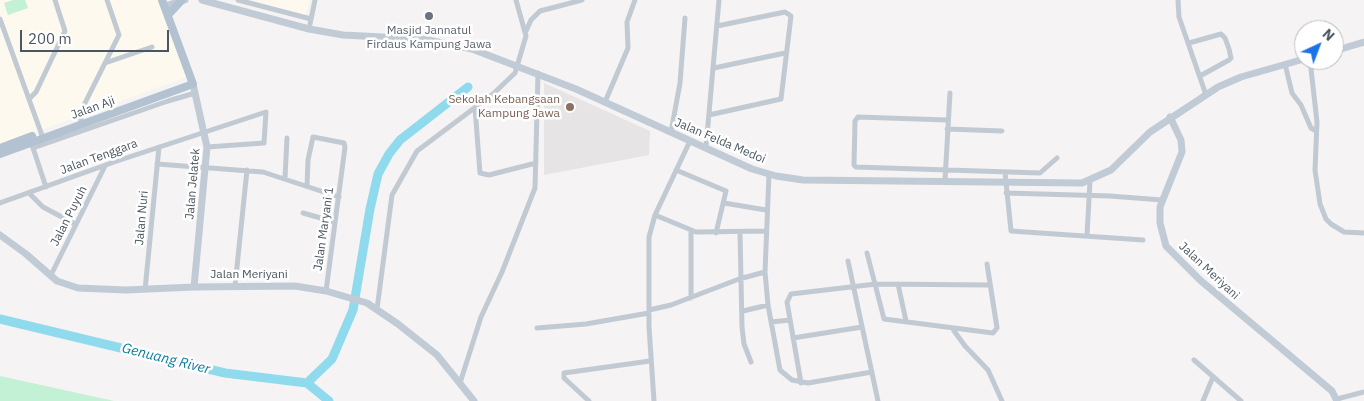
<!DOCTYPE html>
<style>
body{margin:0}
#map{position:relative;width:1364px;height:401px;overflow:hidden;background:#f5f3f3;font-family:"IBM Plex Sans",sans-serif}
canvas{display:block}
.north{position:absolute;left:1294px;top:20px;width:50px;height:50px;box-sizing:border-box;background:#fff;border:1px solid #b7bbc0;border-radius:50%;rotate:43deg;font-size:14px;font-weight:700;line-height:20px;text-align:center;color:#4a5661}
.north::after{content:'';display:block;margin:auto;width:18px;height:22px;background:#1a73e8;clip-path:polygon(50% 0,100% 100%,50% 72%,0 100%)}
.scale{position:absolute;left:20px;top:30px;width:149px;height:22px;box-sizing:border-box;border:2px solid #4a5661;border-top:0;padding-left:6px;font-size:15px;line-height:18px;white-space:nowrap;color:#4a5661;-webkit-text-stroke:4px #fff;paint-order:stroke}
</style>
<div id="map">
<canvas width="1364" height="401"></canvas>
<div class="north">N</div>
<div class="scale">200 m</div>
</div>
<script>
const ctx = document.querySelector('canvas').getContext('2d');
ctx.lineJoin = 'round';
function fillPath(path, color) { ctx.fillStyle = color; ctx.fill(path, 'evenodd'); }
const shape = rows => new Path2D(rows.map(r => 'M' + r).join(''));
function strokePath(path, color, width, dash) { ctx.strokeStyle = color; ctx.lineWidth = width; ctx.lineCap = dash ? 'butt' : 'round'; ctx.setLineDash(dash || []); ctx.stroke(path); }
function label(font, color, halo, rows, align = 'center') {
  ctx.font = font + ' "IBM Plex Sans",sans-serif'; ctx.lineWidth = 5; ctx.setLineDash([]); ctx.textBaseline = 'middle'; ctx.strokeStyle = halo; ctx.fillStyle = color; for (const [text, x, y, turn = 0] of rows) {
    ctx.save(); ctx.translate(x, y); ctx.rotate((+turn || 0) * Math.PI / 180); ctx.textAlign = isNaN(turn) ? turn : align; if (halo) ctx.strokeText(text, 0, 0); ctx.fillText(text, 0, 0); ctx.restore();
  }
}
const commercial = shape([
 [0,0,159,0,187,77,0,145],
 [251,0,310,0,306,15]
]);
const education = shape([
 [544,83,650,131,649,155,544,175]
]);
const green = shape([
 [13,0,25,0,28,8,8,15,4,3],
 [0,376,114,401,0,401]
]);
const river = shape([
 [0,319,225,373,307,383,329,401],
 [307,383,332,359,353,310,370,209,378,174,389,154,400,140,468,87]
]);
const street = shape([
 [238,0,311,19],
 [1178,0,1179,17,1206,95],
 [0,19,43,138],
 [309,29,315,0],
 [526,31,531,20,540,11,582,0],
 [1189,43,1221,34,1225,38,1229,49,1231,58,1229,60,1200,76],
 [1310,60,1317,122,1315,170,1320,204,1326,219,1331,224,1344,232,1364,233],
 [105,63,152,47],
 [1285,64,1292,93,1301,105,1311,128,1316,131],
 [714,68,785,53],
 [29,99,36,92,65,31,55,0],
 [605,102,628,48,627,22,635,0],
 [475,108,480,173,489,175,536,163],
 [709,115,781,99,791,16,785,12,717,26],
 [947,120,858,117,855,121,854,165,856,167,1040,173,1057,158],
 [81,124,81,111,119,35,107,0],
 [947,129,1002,131],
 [671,132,680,83,685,18],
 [32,145,46,187],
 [706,147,719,0],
 [33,148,168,101,195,93],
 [157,164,263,172,339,197],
 [676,170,726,191,716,233],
 [1005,172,1011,231,1143,240],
 [769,174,765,272,768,305,780,370,792,380,808,383,872,372],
 [285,178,287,138],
 [945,180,950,93],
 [307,186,308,160,313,137,344,143,345,147,326,291],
 [29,193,43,207,75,224],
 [1006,193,1110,196,1162,200],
 [0,203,114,162,266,112,264,143,207,147],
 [724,203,766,210],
 [303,213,335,222],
 [655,215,696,232,766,231],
 [740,233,742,327,744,344,751,362],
 [1087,235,1090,181],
 [867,253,884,319,993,333,997,328,987,264],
 [848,261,878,401],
 [51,275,105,166],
 [898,284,906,321],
 [235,286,247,170],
 [145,290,159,147],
 [691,298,691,231],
 [377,309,392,195,417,151,493,94,515,73,526,36,516,0],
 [649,310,671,305,739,279,765,272],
 [743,311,768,305],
 [771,322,790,320],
 [537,328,586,324,649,313],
 [952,328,965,346,988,370,1002,401],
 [793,338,862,327],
 [1194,360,1241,401],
 [460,383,481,317,502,272,535,188,538,73],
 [801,383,787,302,791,294,876,284,990,285],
 [1337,399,1364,392],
 [589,401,564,378,564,373,650,361],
 [654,401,649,327,649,237,655,215,690,141],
 [1203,401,1213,377]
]);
const secondary = shape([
 [202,0,309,29,343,35,423,39,472,49,576,89,752,169,776,176,803,180,1082,183,1111,170,1150,132,1218,87,1241,77,1304,59],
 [165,6,185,0],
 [1334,51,1364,42],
 [193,84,207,147,194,287],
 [1170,117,1181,140,1182,152,1160,207,1160,223,1166,246,1200,280,1332,391,1337,401],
 [0,235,26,254,57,281,78,288,126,290,194,287,295,286,326,291,367,303,398,324,437,355,474,401]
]);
const primary = shape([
 [168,15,181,1],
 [0,148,32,136],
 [0,154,193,84,162,0]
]);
const markers = [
 [429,16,5,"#6b7280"],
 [570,107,5,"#8d6e63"]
];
const worshipNames = [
 ["Masjid Jannatul",429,31],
 ["Firdaus Kampung Jawa",429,45]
];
const educationNames = [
 ["Sekolah Kebangsaan",560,100],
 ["Kampung Jawa",560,114]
];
const streetNames = [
 ["Jalan Aji",93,108,-20],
 ["Jalan Felda Medoi",720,141,23],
 ["Jalan Tenggara",99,157,-20],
 ["Jalan Jelatek",193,184,-85],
 ["Jalan Puyuh",69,216,-63],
 ["Jalan Nuri",142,218,-85],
 ["Jalan Maryani 1",324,229,-82],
 ["Jalan Meriyani",1209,271,43],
 ["Jalan Meriyani",249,275]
];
const waterNames = [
 ["Genuang River",166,359,14]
];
fillPath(commercial, '#fdf9ef');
fillPath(education, '#e6e4e5');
fillPath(green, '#c3f1d5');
strokePath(river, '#90daee', 9);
strokePath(street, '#c1cad2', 5);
strokePath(secondary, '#c1cbd6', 7);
strokePath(primary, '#b3c2d1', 8);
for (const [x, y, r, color] of markers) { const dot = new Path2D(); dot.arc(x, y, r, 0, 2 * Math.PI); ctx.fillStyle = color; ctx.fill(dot); strokePath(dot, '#fff', 2); }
label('12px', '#5b616d', '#fff', worshipNames);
label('12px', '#785e54', '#fff', educationNames, 'right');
label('12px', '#4a5661', '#fff', streetNames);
label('italic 14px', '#0c7c9b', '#fff', waterNames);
</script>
